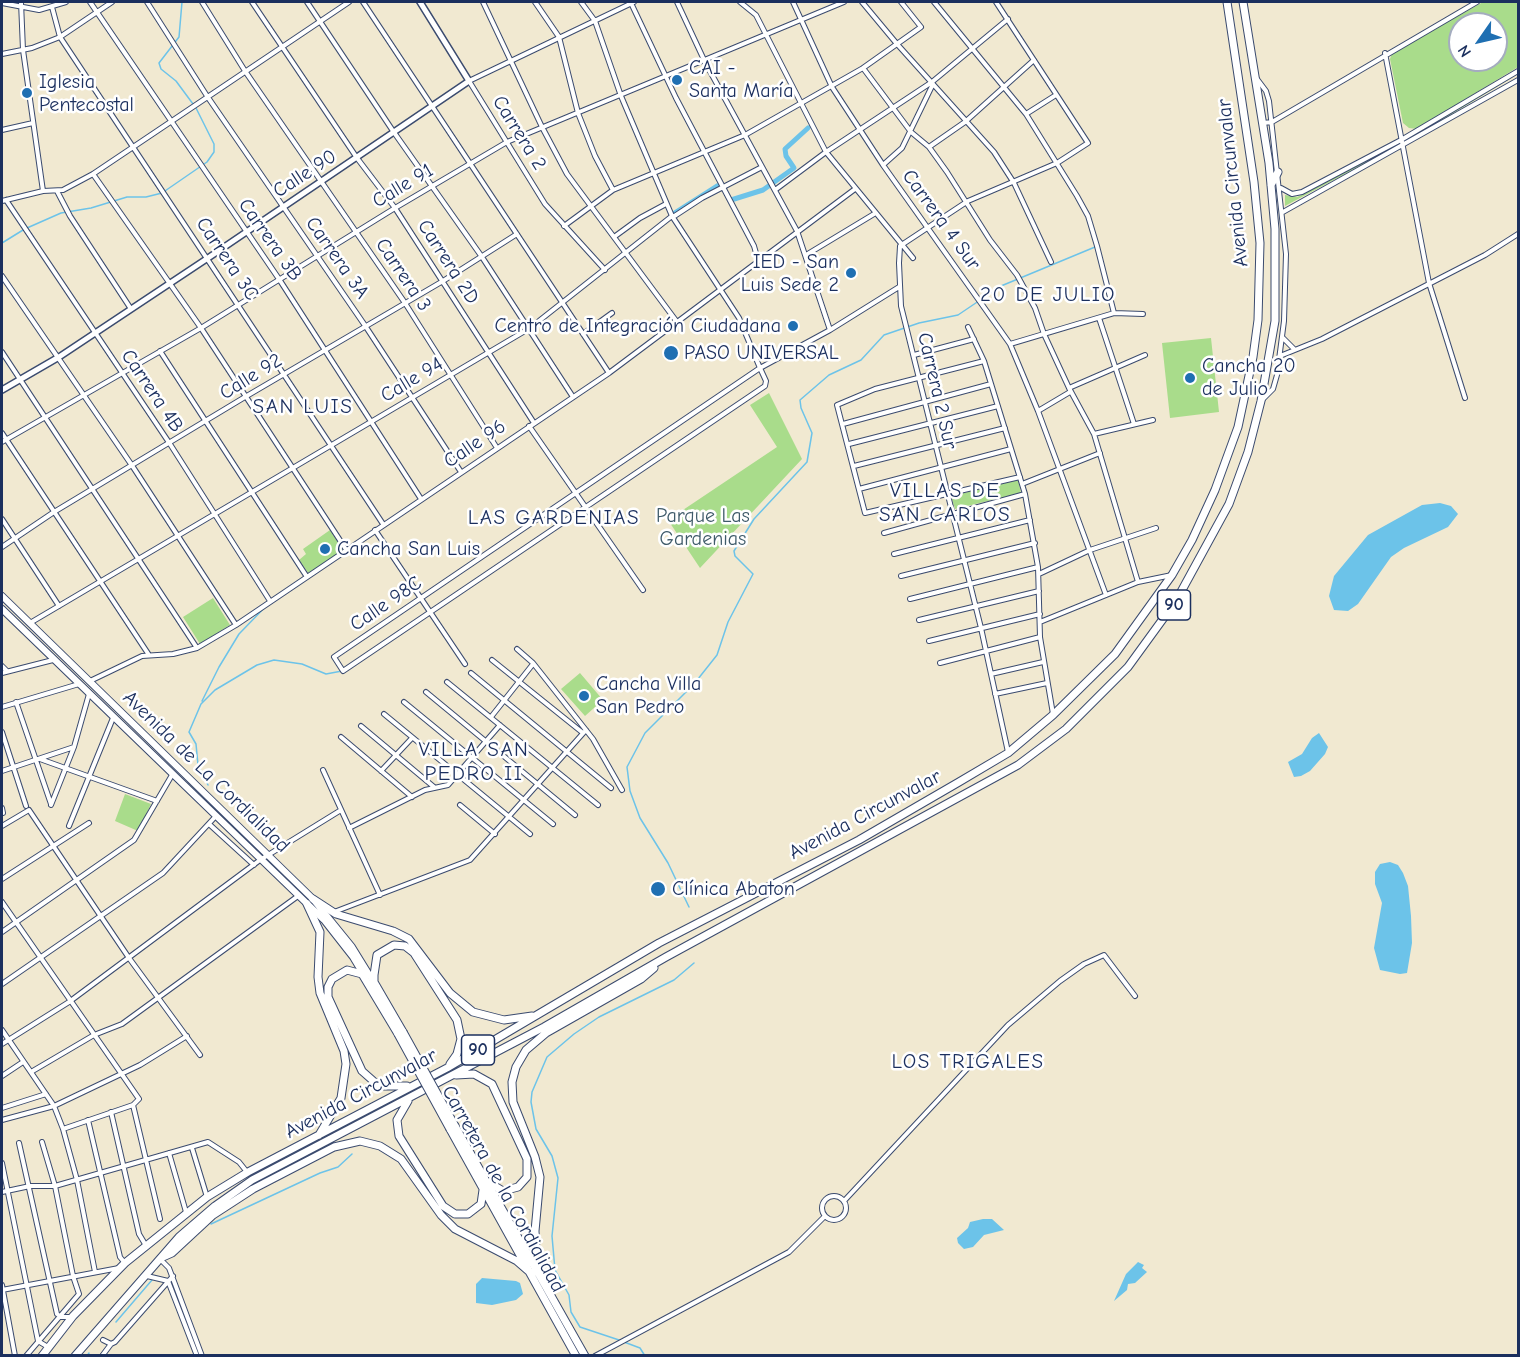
<!DOCTYPE html>
<meta charset="utf-8">
<style>
body{margin:0}
#map{position:relative;width:1520px;height:1357px;overflow:hidden;background:#f1e9d1;font-family:"Comic Neue",sans-serif}
canvas{display:block}
.frame{position:absolute;inset:0;border:3px solid #1b2f5e;pointer-events:none}
.north{position:absolute;left:1448px;top:12px;width:60px;height:60px;box-sizing:border-box;background:#fff;border:2px solid #a4acbf;border-radius:50%;rotate:236deg;font-size:16px;font-weight:700;line-height:24px;text-align:center;color:#1b2f5e}
.north::after{content:'';display:block;margin:auto;width:21px;height:27px;background:#1f6fb2;clip-path:polygon(50% 0,100% 100%,50% 72%,0 100%)}
</style>
<div id="map">
<canvas width="1520" height="1357"></canvas>
<div class="frame"></div>
<div class="north">N</div>
</div>
<script>
const ctx = document.querySelector('canvas').getContext('2d');
ctx.lineJoin = 'round';
function fillPath(path, color) { ctx.fillStyle = color; ctx.fill(path, 'evenodd'); }
const shape = rows => new Path2D(rows.map(r => 'M' + r).join(''));
function strokePath(path, color, width, dash) { ctx.strokeStyle = color; ctx.lineWidth = width; ctx.lineCap = dash ? 'butt' : 'round'; ctx.setLineDash(dash || []); ctx.stroke(path); }
function label(font, color, halo, rows, align = 'center') {
  ctx.font = font + ' "Comic Neue",sans-serif'; ctx.lineWidth = 5; ctx.setLineDash([]); ctx.textBaseline = 'middle'; ctx.strokeStyle = halo; ctx.fillStyle = color; for (const [text, x, y, turn = 0] of rows) {
    ctx.save(); ctx.translate(x, y); ctx.rotate((+turn || 0) * Math.PI / 180); ctx.textAlign = isNaN(turn) ? turn : align; if (halo) ctx.strokeText(text, 0, 0); ctx.fillText(text, 0, 0); ctx.restore();
  }
}
const green = shape([
 [1483,2,1518,2,1518,67,1417,129,1409,128,1403,123,1390,59,1392,53],
 [1460,24,1496,24,1496,60,1460,60],
 [1518,74,1412,138,1285,206,1285,195,1297,197,1306,193],
 [1211,338,1219,412,1170,418,1162,343],
 [769,393,802,459,700,568,668,520,777,447,750,405],
 [1018,480,1021,493,955,509,951,496],
 [330,530,343,550,309,574,299,560,306,554,303,549],
 [213,598,230,625,200,644,183,617],
 [580,673,603,700,585,716,561,689],
 [125,794,151,804,138,831,115,821]
]);
const water = shape([
 [1440,503,1451,506,1458,514,1448,527,1404,548,1391,557,1358,604,1348,611,1334,610,1329,596,1334,576,1368,535,1422,505],
 [1319,733,1328,747,1325,754,1310,771,1301,776,1294,777,1288,762,1302,754,1312,738],
 [1390,862,1398,865,1403,873,1408,886,1411,916,1412,943,1407,973,1400,974,1380,970,1374,948,1382,903,1375,884,1375,872,1380,864],
 [983,1219,992,1219,1004,1230,984,1235,973,1247,964,1249,958,1243,957,1238,968,1228,970,1222],
 [1138,1262,1144,1265,1142,1268,1147,1272,1135,1283,1128,1284,1127,1290,1114,1301,1126,1274],
 [482,1278,516,1281,520,1283,523,1294,516,1300,492,1305,476,1303,476,1284]
]);
const stream = shape([
 [182,2,179,37,159,63,161,69,176,81,193,104],
 [27,228,61,213,91,208,127,197,146,197,162,193,207,162,214,152,214,144,196,108],
 [2,243,23,230],
 [202,701,219,667,239,634,268,604],
 [208,785,198,765,196,744,189,732,201,704,215,690,257,665,274,660,302,664,326,674,342,671],
 [689,907,668,863,640,818,630,791,627,767,645,733,694,684,717,655,728,622,753,574,735,556,734,551,754,519,807,462,812,433,801,408,800,400,829,375,861,360,884,335,919,323,958,315,1001,286,1095,247],
 [211,1224,320,1173,338,1167,352,1154],
 [116,1322,152,1280],
 [619,1340,580,1327,571,1312,569,1295,555,1270,552,1236,558,1178,552,1156,536,1129,531,1102,532,1092,547,1057,574,1034,599,1017,674,980,694,963],
 [624,1342,640,1348,645,1356],
 [87,1356,89,1353]
]);
const canal = shape([
 [731,200,763,190,794,168,786,156,785,149,808,128],
 [673,214,717,186]
]);
const minor = shape([
 [21,2,23,50,43,191],
 [90,2,279,279,421,499],
 [147,2,207,96,366,327,461,472],
 [202,2,245,71,405,303,497,448],
 [252,2,357,158,395,208,534,423],
 [307,2,393,131,482,257,573,397],
 [363,2,609,373],
 [483,2,542,127,567,174,677,322],
 [535,2,559,37,578,113,595,156,613,190],
 [581,2,595,21,621,96,672,216,739,318,760,368,766,381,765,386,343,671,334,657,760,368,830,330,899,287],
 [677,2,705,62,797,231,830,330],
 [740,2,756,15,826,152,913,258],
 [793,2,832,87,883,165,1010,344,1038,411,1106,595],
 [862,2,897,44,994,152,1014,183,1051,262],
 [934,2,1026,114,1077,196,1088,216,1097,246,1114,313],
 [996,2,1088,143,1057,163,968,201,900,246,899,263,901,306,981,628,1008,752],
 [2,3,39,10,66,2],
 [631,3,676,98,754,246,758,260],
 [52,7,60,37,383,524],
 [1385,53,1429,283,1465,398],
 [2,54,32,48,60,37,112,2],
 [863,68,911,132,929,147,947,172,990,240,1017,275,1035,308,1044,334,1069,388,1094,434,1138,582],
 [1257,79,1266,91,1269,101,1286,254,1284,321,1277,375,1273,389,1262,400],
 [1026,114,1056,95],
 [1263,123,1272,122,1477,2],
 [2,130,33,123],
 [929,147,965,122,1034,60],
 [883,165,902,148,933,84],
 [93,174,201,328,347,551],
 [1281,188,1292,194,1302,192,1401,140,1518,71],
 [775,190,826,152,932,82,1008,19],
 [57,191,70,216,131,309],
 [6,200,170,444,270,601],
 [2,201,43,191,63,190,93,174,349,2],
 [1283,212,1518,80],
 [673,217,702,198,762,167],
 [564,226,613,190,745,135,863,68,921,27,901,2],
 [614,237,640,218,666,204],
 [806,255,874,214],
 [605,270,545,204,469,81,634,2],
 [2,276,133,467,236,625],
 [1099,318,1134,424],
 [968,327,984,361,1025,494,1038,567,1040,637,1053,714],
 [583,334,612,313],
 [1283,338,1294,349],
 [1010,344,1114,313,1143,314],
 [160,351,307,577],
 [2,352,197,648],
 [914,355,974,339],
 [1280,356,1322,339,1485,255,1518,234],
 [984,361,875,389,837,405,865,513,1020,477],
 [1069,388,1145,355],
 [1038,411,1070,392],
 [843,424,991,384],
 [529,426,643,590],
 [2,433,149,655],
 [1094,434,1153,420],
 [2,442,201,328,395,208,507,142,844,2],
 [849,444,998,406],
 [854,466,1005,428],
 [1022,484,1100,453],
 [859,489,1011,449],
 [2,519,59,606],
 [375,530,465,664],
 [884,533,1025,494],
 [2,547,54,512,245,397,443,281,517,234],
 [894,554,1030,520],
 [1039,574,1090,550,1156,528],
 [901,576,1035,543],
 [910,599,1038,567],
 [919,620,1039,591],
 [1040,622,1138,582,1172,575],
 [30,623,530,328,672,216],
 [929,641,1040,614],
 [517,649,533,663,593,739,622,790],
 [492,660,583,733],
 [940,663,1040,637],
 [2,666,7,671],
 [2,673,53,660],
 [471,673,611,788],
 [991,674,1043,662],
 [90,681,142,656,173,654,197,648,236,625,609,373,855,189],
 [447,682,598,805],
 [426,692,575,815],
 [995,694,1047,683],
 [16,702,51,804],
 [404,702,553,824],
 [2,707,79,684],
 [384,714,530,834],
 [491,717,533,664],
 [361,726,434,787],
 [2,732,26,806],
 [341,737,412,797],
 [40,759,157,801],
 [323,770,380,895],
 [2,771,74,747],
 [381,771,412,738],
 [51,805,74,747,89,694],
 [460,805,495,834],
 [2,808,3,813],
 [209,824,254,865],
 [2,826,29,810,129,958,200,1055],
 [69,826,113,718],
 [349,828,425,790,448,785,500,725],
 [2,879,89,823],
 [2,902,139,1099,133,1105,63,1129],
 [334,912,470,860,586,730],
 [2,932,134,840,172,775],
 [2,984,163,873,215,817],
 [2,1030,54,1106,63,1129,77,1180,95,1272],
 [2,1044,69,1002,260,860,341,810],
 [31,1072,94,1035,122,1024,298,896],
 [2,1076,23,1062],
 [133,1105,160,1219],
 [2,1108,46,1094],
 [111,1112,139,1234,145,1244],
 [2,1120,54,1106,140,1065,187,1036],
 [88,1120,120,1257,124,1262],
 [19,1143,57,1314,61,1317,72,1317],
 [192,1148,207,1197],
 [169,1153,186,1212],
 [2,1163,38,1341,48,1347],
 [2,1192,30,1186,55,1186,208,1142,239,1162,247,1172],
 '822 1208a12 12 0 1 1 24 0a12 12 0 1 1-24 0Z',
 [844,1201,1008,1025,1060,981,1084,964,1104,955,1135,996],
 [160,1259,169,1268,202,1356],
 [147,1276,168,1281,197,1356],
 [2,1285,15,1356],
 [2,1290,119,1268],
 [103,1340,111,1344,115,1342,173,1276],
 [26,1356,79,1294,73,1276,55,1186,42,1142],
 [102,1356,111,1344],
 [595,1356,789,1252,825,1216]
]);
const tertiary = shape([
 [2,390,59,357,208,258,469,81,420,2]
]);
const secondary = shape([
 [2,596,313,899,352,947,373,981],
 [2,609,324,920,353,957,365,977]
]);
const trunk = shape([
 [1271,185,1278,172],
 [313,899,336,914,393,931,409,939,450,993,473,1012,504,1020,532,1016],
 [307,904,320,932,318,977,320,993,344,1051,346,1064,341,1098,319,1135],
 [403,1032,374,982,374,975,377,955,394,945,405,946,414,953,457,1020,461,1039,457,1054,450,1064],
 [398,1034,362,974,347,970,332,979,328,987,328,997,362,1071,379,1086,407,1086],
 [456,1075,474,1074,492,1084,527,1159,527,1177,518,1187,503,1191,488,1182],
 [408,1101,397,1120,399,1136,443,1206,455,1214,468,1214,481,1204,483,1190],
 [455,1126,585,1356],
 [450,1129,576,1356],
 [163,1257,172,1253,213,1215,253,1189,334,1147,360,1141,380,1146,401,1159,441,1215,455,1229,517,1261,532,1274],
 [537,1270,535,1231,540,1177,535,1157,513,1102,512,1082,516,1067,526,1050,546,1033,641,979,654,968],
 [42,1356,73,1316,125,1263,207,1197,248,1172,447,1068,659,943,859,840,959,782,1008,753,1053,715,1115,654,1172,575,1192,540,1215,490,1238,427,1253,357,1258,320,1260,243,1254,182,1227,2],
 [75,1356,179,1237,215,1206,252,1180,544,1027,666,957,1018,765,1066,729,1128,667,1176,601,1229,504,1248,452,1261,401,1275,321,1275,229,1269,163,1243,2]
]);
const trunkBridge = shape([
 [403,1032,455,1126],
 [398,1034,450,1129]
]);
const markers = [
 [677,80,6,"#1f6fb2"],
 [27,93,6,"#1f6fb2"],
 [851,273,6,"#1f6fb2"],
 [793,326,6,"#1f6fb2"],
 [671,353,8,"#1f6fb2"],
 [1190,378,6,"#1f6fb2"],
 [325,549,6,"#1f6fb2"],
 [584,696,6,"#1f6fb2"],
 [658,889,8,"#1f6fb2"]
];
const shields = [
 [1174,605,33],
 [478,1050,33]
];
const shieldNames = [
 ["90",1174,605],
 ["90",478,1050]
];
const poiNames = [
 ["CAI -",689,68],
 ["Santa María",689,91],
 ["Iglesia",39,82],
 ["Pentecostal",39,105],
 ["IED - San",839,262,"right"],
 ["Luis Sede 2",839,285,"right"],
 ["Centro de Integración Ciudadana",781,326,"right"],
 ["PASO UNIVERSAL",684,353],
 ["Cancha 20",1202,366],
 ["de Julio",1202,389],
 ["Cancha San Luis",337,549],
 ["Cancha Villa",596,684],
 ["San Pedro",596,707],
 ["Clínica Abaton",672,889]
];
const streetNames = [
 ["Carrera 2",519,133,58],
 ["Calle 90",305,174,-33],
 ["Avenida Circunvalar",1233,183,-96],
 ["Calle 91",403,186,-31],
 ["Carrera 4 Sur",941,220,54],
 ["Carrera 3B",270,240,55],
 ["Carrera 3A",337,258,55],
 ["Carrera 3C",227,259,56],
 ["Carrera 2D",448,262,57],
 ["Carrera 3",403,275,56],
 ["Calle 92",251,377,-32],
 ["Calle 94",412,380,-31],
 ["Carrera 4B",152,391,56],
 ["Carrera 2 Sur",937,391,77],
 ["Calle 96",475,444,-34],
 ["Calle 98C",386,604,-34],
 ["Avenida de La Cordialidad",206,772,44],
 ["Avenida Circunvalar",865,815,-28],
 ["Avenida Circunvalar",361,1094,-28],
 ["Carretera de la Cordialidad",503,1189,61]
];
const parkNames = [
 ["Parque Las",703,516],
 ["Gardenias",703,539]
];
const neighbourhoodNames = [
 ["20 DE JULIO",1048,295],
 ["SAN LUIS",303,407],
 ["VILLAS DE",945,491],
 ["SAN CARLOS",945,515],
 ["LAS GARDENIAS",554,518],
 ["VILLA SAN",474,750],
 ["PEDRO II",474,774],
 ["LOS TRIGALES",968,1062]
];
fillPath(green, '#a9dc8b');
fillPath(water, '#6cc3e9');
strokePath(stream, '#6cc3e9', 1.5);
strokePath(canal, '#6cc3e9', 5);
strokePath(minor, '#3b4b6f', 6);
strokePath(tertiary, '#3b4b6f', 8);
strokePath(secondary, '#3b4b6f', 8);
strokePath(trunk, '#3b4b6f', 9);
strokePath(minor, '#fff', 4);
strokePath(tertiary, '#fff', 5);
strokePath(secondary, '#fff', 6);
strokePath(trunk, '#fff', 7);
strokePath(trunkBridge, '#3b4b6f', 9, []);
strokePath(trunkBridge, '#fff', 7);
for (const [x, y, r, color] of markers) { const dot = new Path2D(); dot.arc(x, y, r, 0, 2 * Math.PI); ctx.fillStyle = color; ctx.fill(dot); strokePath(dot, '#fff', 2); }
for (const [x, y, w] of shields) { const box = new Path2D(); box.roundRect(x - w / 2, y - 15, w, 30, 4.5); ctx.fillStyle = '#fff'; ctx.fill(box); strokePath(box, '#1b2f5e', 1.5); }
label('bold 18px', '#1b2f5e', null, shieldNames);
label('20px', '#1b2f5e', '#fff', poiNames, 'left');
label('20px', '#1b2f5e', '#fff', streetNames);
label('20px', '#3e5a69', '#fff', parkNames);
ctx.letterSpacing = '1.5px';
label('21px', '#1b2f5e', '#fff', neighbourhoodNames);
ctx.letterSpacing = '0px';
</script>
